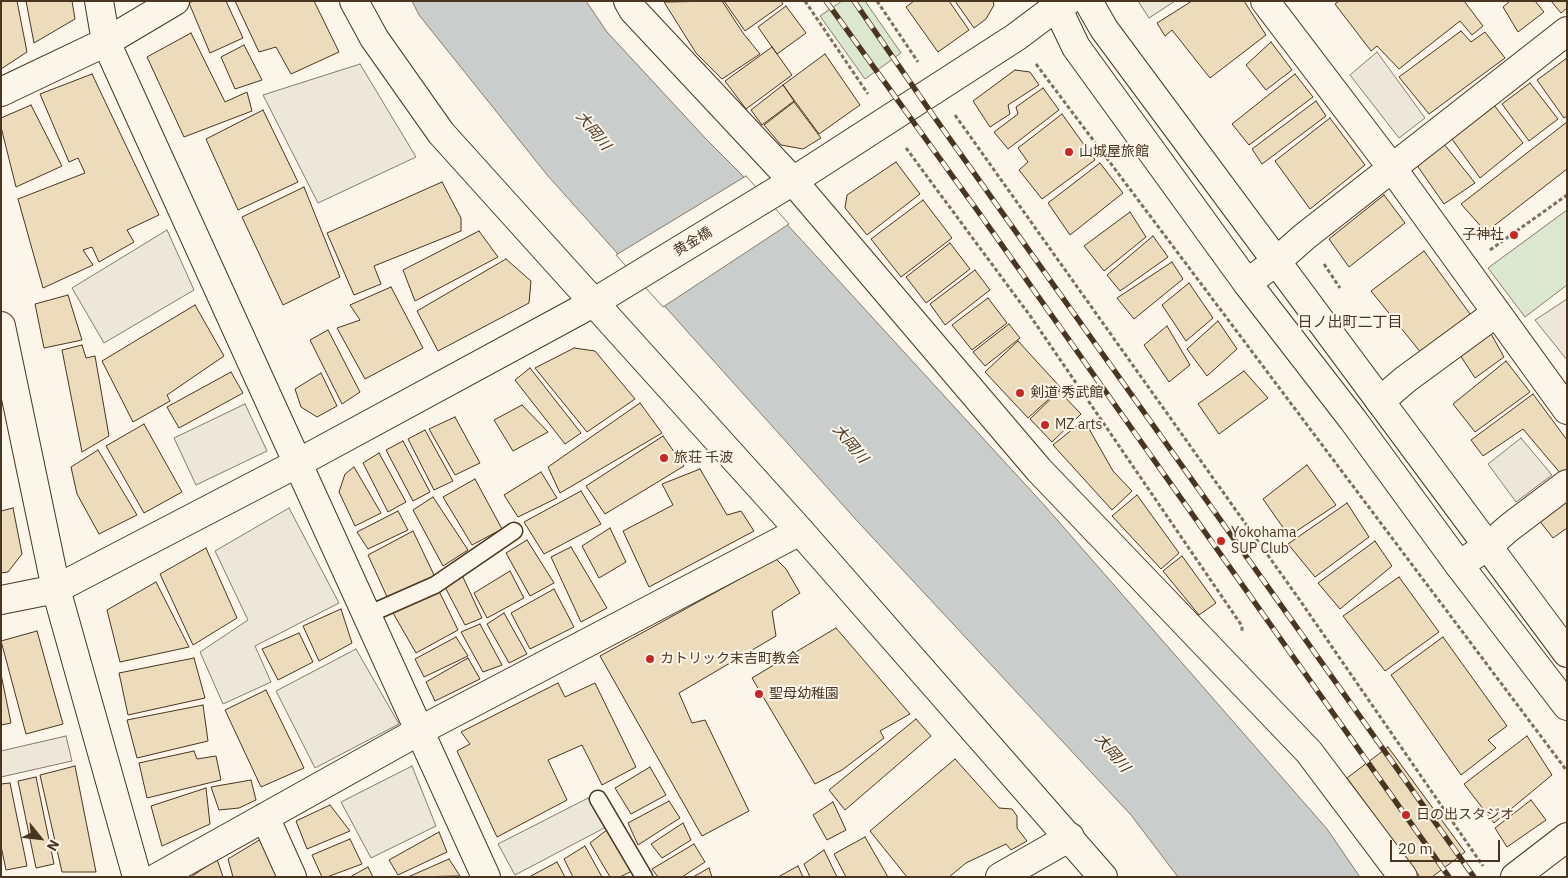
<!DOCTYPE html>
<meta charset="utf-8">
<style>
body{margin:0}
#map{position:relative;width:1568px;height:878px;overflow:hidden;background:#fbf6e9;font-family:"IBM Plex Sans",sans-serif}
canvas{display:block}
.frame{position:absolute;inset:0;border:2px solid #4a3520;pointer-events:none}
.north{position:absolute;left:15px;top:813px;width:50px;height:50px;-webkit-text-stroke:4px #fbf6e9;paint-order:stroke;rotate:119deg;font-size:14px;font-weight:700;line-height:20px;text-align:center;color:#4a3520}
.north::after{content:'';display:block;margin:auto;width:18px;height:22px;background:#4a3520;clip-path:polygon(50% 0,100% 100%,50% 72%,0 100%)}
.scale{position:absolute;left:1390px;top:840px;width:110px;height:22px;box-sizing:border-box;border:2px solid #4a3520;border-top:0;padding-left:6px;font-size:15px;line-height:18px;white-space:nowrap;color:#4a3520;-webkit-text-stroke:4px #fbf6e9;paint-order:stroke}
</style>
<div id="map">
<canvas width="1568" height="878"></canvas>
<div class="frame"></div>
<div class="north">N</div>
<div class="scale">20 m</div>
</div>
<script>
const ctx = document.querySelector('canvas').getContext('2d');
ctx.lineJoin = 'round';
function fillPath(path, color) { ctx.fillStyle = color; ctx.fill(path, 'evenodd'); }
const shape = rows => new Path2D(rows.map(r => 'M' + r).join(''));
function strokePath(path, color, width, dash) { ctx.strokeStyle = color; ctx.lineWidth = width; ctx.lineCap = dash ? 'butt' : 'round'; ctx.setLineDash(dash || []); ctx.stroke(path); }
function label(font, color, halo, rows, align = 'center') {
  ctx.font = font + ' "IBM Plex Sans","Noto Sans JP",sans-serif'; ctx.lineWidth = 4; ctx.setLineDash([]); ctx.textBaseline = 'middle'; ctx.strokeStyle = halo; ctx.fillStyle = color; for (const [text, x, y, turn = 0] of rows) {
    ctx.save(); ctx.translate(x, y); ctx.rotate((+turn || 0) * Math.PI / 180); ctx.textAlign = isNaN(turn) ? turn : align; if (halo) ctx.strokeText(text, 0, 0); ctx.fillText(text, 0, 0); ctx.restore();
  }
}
const green = shape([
 [842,1,865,1,901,53,865,79,820,16,842,1],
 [1567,210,1567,285,1525,317,1488,268,1567,210]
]);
const parking = shape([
 [1138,1,1175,1,1149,18,1138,1],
 [1377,52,1425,118,1399,138,1350,75,1377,52],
 [360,64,416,157,318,203,263,95,360,64],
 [167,230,194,290,104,343,72,288,167,230],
 [1567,299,1567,360,1535,320,1567,299],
 [245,404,267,451,196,485,174,438,245,404],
 [1521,438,1552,475,1516,502,1488,464,1521,438],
 [289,508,339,603,255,646,271,682,223,704,200,652,248,620,215,551,289,508],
 [356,649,399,724,315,768,276,691,356,649],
 [66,736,72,761,1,777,1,751,66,736],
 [412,766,436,826,371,858,341,802,412,766],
 [588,798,608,826,515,875,498,844,588,798]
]);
const water = shape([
 [412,1,586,1,607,32,707,140,741,174,1045,506,1327,829,1360,877,1178,877,1131,815,859,523,548,176,419,15,412,1]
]);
const pier = shape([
 [746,176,789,224,663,307,616,255,746,176]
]);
const building = shape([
 [1,1,17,1,27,52,1,69,1,1],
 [26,1,72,1,75,19,34,43,26,1],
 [193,1,226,1,243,38,210,53,189,3,193,1],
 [235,1,314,1,339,52,291,74,276,47,259,52,235,1],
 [722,1,743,33,760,54,722,79,696,53,664,2,722,1],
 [724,1,781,1,783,4,745,31,724,1],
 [914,1,949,1,969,30,938,52,906,7,914,1],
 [955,1,993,1,994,5,986,19,974,28,955,1],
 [1192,1,1244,1,1266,35,1210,78,1172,30,1165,36,1157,23,1192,1],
 [1339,1,1464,1,1483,26,1472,35,1460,21,1399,69,1377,46,1371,51,1335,4,1339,1],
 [1510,1,1535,1,1544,12,1518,32,1503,7,1510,1],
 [1551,1,1567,1,1567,8,1561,13,1551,1],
 [786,6,806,33,777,54,758,27,786,6],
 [1461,31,1471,42,1485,32,1505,58,1429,114,1399,77,1461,31],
 [191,33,225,102,247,92,252,111,184,137,147,57,191,33],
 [1271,42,1292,70,1266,90,1246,65,1271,42],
 [244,45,262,80,235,89,221,57,244,45],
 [772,47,792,75,746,109,725,81,772,47],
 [825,54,860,105,819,134,783,85,825,54],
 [1567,58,1567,116,1564,118,1537,80,1567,58],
 [1015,70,1030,72,1039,85,1008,105,1010,114,990,127,973,101,1015,70],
 [92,74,159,215,127,230,134,242,99,262,92,247,83,250,93,265,43,288,18,199,85,173,78,158,69,162,40,94,92,74],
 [1295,74,1313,97,1249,145,1232,124,1295,74],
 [1530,83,1558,119,1529,141,1502,104,1530,83],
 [783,85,794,101,762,125,751,110,783,85],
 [1043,88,1059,110,1008,149,994,132,1018,114,1016,107,1043,88],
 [1316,101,1326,116,1262,164,1252,149,1316,101],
 [794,102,821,138,803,149,781,145,764,125,794,102],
 [31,105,62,166,16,187,1,127,1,118,31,105],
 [1494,105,1523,143,1480,178,1452,139,1494,105],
 [263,110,298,182,238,210,206,139,263,110],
 [1062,114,1095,160,1042,199,1019,170,1028,162,1018,148,1062,114],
 [1330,118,1365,165,1310,209,1275,161,1330,118],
 [1567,122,1567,169,1486,232,1461,204,1567,122],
 [1444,144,1475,183,1444,204,1416,164,1444,144],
 [896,162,920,194,867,235,845,208,847,195,896,162],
 [1100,163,1123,193,1070,235,1048,203,1100,163],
 [442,182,461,218,461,231,374,266,381,284,354,295,327,233,442,182],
 [304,187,340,277,283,305,242,217,304,187],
 [1384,195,1405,223,1349,267,1329,239,1384,195],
 [923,200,952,238,901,277,871,239,923,200],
 [1130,212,1146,237,1104,271,1084,246,1130,212],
 [479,231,498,257,415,301,403,270,479,231],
 [1153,236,1168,257,1120,291,1107,275,1153,236],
 [950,243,970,269,926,303,906,277,950,243],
 [1424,251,1473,318,1422,354,1371,291,1424,251],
 [506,259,531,281,529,303,438,351,417,311,506,259],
 [1172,262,1183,279,1134,319,1117,298,1172,262],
 [975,270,990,290,945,325,930,304,975,270],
 [1189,283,1213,318,1186,341,1162,305,1189,283],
 [391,287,423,348,365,379,337,328,360,320,350,305,391,287],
 [68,295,82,340,44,348,35,304,68,295],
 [988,298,1007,323,972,350,952,325,988,298],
 [195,305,224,356,167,395,170,401,133,422,102,361,195,305],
 [1218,321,1237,349,1207,376,1187,349,1218,321],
 [1009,324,1020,338,985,366,973,352,1009,324],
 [1167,326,1190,365,1169,382,1144,345,1167,326],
 [328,330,360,392,342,404,310,340,328,330],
 [1490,332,1504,357,1475,378,1460,355,1490,332],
 [1018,341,1061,388,1028,418,985,372,1018,341],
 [82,345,86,358,95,356,109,436,82,452,62,350,82,345],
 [574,348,595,351,635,399,587,432,535,368,574,348],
 [1506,361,1530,392,1475,432,1453,404,1506,361],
 [530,368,581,433,565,444,515,380,530,368],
 [1244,371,1268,398,1219,434,1198,404,1244,371],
 [231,372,243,393,179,428,167,407,231,372],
 [321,373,337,406,317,417,301,407,295,389,321,373],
 [1059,391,1081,414,1052,442,1030,419,1059,391],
 [1533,394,1567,440,1567,470,1561,474,1523,429,1483,456,1471,440,1533,394],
 [640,403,662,433,560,493,548,467,640,403],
 [522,405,548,432,513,451,494,420,522,405],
 [455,417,480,463,455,475,429,429,455,417],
 [1084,420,1113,471,1132,491,1112,510,1053,445,1084,420],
 [144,424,182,492,144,513,106,446,144,424],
 [425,430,453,481,434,490,408,439,425,430],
 [663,436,684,466,605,514,586,486,663,436],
 [403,441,430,492,413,501,386,450,403,441],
 [98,450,137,515,99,534,77,494,71,467,98,450],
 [379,453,406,502,388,512,363,463,379,453],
 [1307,465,1336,505,1289,536,1263,499,1307,465],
 [354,467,381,513,355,526,339,492,345,474,354,467],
 [700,469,727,515,741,511,754,531,649,587,623,531,673,505,662,484,700,469],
 [541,472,557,498,518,517,504,495,541,472],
 [475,479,502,529,472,545,443,497,475,479],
 [581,491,601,524,544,554,524,522,581,491],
 [1137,495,1179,553,1161,569,1112,516,1137,495],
 [433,497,468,550,443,566,413,510,433,497],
 [1567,498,1567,528,1553,538,1538,519,1567,498],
 [1347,503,1369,537,1315,577,1288,544,1347,503],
 [13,508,22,554,8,572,1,573,1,511,13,508],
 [398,511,408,530,368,549,357,532,398,511],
 [610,528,626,562,599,578,582,546,610,528],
 [413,531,435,577,388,599,368,555,413,531],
 [527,540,554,583,530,596,506,553,527,540],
 [1375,541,1392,566,1340,609,1318,583,1375,541],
 [571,547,607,608,581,622,551,557,571,547],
 [206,548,237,618,193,645,160,574,206,548],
 [1182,556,1216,603,1199,615,1163,571,1182,556],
 [776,559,786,569,800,593,772,611,776,636,679,693,692,723,705,720,749,811,702,836,600,656,776,559],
 [510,571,524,598,487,618,474,593,510,571],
 [462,575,482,618,465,625,445,587,462,575],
 [1399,577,1439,632,1385,671,1343,616,1399,577],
 [156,582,189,647,120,662,107,610,156,582],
 [554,589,574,627,530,649,511,613,554,589],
 [439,591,458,630,416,653,393,613,439,591],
 [341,609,352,643,319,661,303,626,341,609],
 [504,613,527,654,509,663,487,624,504,613],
 [480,624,502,665,483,672,461,632,480,624],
 [836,628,910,714,880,731,884,738,842,770,815,784,752,678,836,628],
 [37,631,63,724,26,734,1,641,37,631],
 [299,633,313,662,278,680,262,649,299,633],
 [456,637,468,656,424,677,415,659,456,637],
 [1443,637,1507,726,1488,740,1496,748,1461,775,1391,675,1443,637],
 [194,658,205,698,128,715,119,673,194,658],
 [468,658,480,679,435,701,426,682,468,658],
 [1,674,11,723,1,725,1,674],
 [558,683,565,697,595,683,636,767,602,785,582,745,548,760,567,800,497,837,457,751,470,744,461,732,558,683],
 [266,690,304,768,261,787,225,710,266,690],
 [203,705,208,741,137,758,127,720,203,705],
 [916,719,931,736,845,810,829,790,916,719],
 [1527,736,1552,775,1494,823,1464,784,1527,736],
 [1388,747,1465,852,1432,877,1420,877,1347,778,1388,747],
 [194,751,197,759,216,756,221,780,147,798,139,763,194,751],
 [955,759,999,808,1012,809,1017,816,1017,828,1027,841,1011,850,1006,844,966,863,949,877,907,877,870,831,955,759],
 [75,766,96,872,62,872,40,775,75,766],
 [650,767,666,795,631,814,615,788,650,767],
 [36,777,54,864,36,868,18,781,36,777],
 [251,780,256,800,239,808,219,810,211,787,251,780],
 [10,783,27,866,6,870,1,846,1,784,10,783],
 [206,788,210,824,162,846,151,806,206,788],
 [1531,800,1546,820,1507,847,1495,828,1531,800],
 [669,801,680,818,638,845,628,823,669,801],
 [833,802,846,830,827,840,813,815,833,802],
 [330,805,350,831,307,849,296,821,330,805],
 [683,823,691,840,662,858,651,844,683,823],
 [608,829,634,870,620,877,610,877,590,843,608,829],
 [439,832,447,852,398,875,389,860,439,832],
 [865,837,888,877,846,877,834,854,865,837],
 [261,839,279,877,233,877,228,859,261,839],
 [350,839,362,864,327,877,322,877,312,855,350,839],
 [694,844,705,862,682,877,658,877,652,869,694,844],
 [585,846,602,877,573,877,564,859,585,846],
 [824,850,837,877,810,877,804,864,824,850],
 [217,859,223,877,191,877,217,859],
 [449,859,460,876,408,877,449,859],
 [557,862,565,877,529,877,557,862],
 [798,866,803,877,778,877,798,866],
 [368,867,373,877,350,877,368,867],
 [709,868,712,877,693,877,709,868]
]);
const path = shape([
 [805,1,868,94],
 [877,1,918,62],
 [1036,64,1567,771],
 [955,115,1299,599,1483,866],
 [906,148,1031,317,1242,626,1242,633],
 [1490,250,1567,195],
 [1324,264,1340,288]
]);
const service = shape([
 [367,615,435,585,514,531],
 [598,799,644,877]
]);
const minor = shape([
 [99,1,106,42,486,877],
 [628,1,633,10,793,181,1039,470,1309,752,1403,877],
 [1265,1,1392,168,1567,410],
 [1,92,106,42,175,1],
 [1247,283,1277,261,1304,237,1567,31],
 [1,326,56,589,137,877],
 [1380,401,1406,379,1496,313],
 [1459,565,1488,546,1510,527,1567,484],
 [1,600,56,589,298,463,593,303,793,181,1016,37,1056,7,1068,1],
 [265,817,292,877],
 [158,877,419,731,800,531],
 [1000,877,1070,837],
 [1515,877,1567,837]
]);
const tertiary = shape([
 [354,1,374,38,441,133,800,531,1103,877]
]);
const secondary = shape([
 [1054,1,1076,47,1247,283,1353,420,1459,565,1567,706],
 [1088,1,1104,29,1567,653]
]);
const rail = shape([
 [826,1,982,217,1449,877],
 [854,1,930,111,1474,877]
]);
const markers = [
 [1069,152,5,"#c62828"],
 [1514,235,5,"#c62828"],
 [1020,393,5,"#c62828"],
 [1045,425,5,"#c62828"],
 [664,458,5,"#c62828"],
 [1221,541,5,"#c62828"],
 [650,659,5,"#c62828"],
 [759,694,5,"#c62828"],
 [1406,815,5,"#c62828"]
];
const poiNames = [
 ["山城屋旅館",1079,152],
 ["子神社",1504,235,"right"],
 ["剣道 秀武館",1030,393],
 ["MZ arts",1055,425],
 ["旅荘 千波",674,458],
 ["Yokohama",1231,533],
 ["SUP Club",1231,549],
 ["カトリック末吉町教会",660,659],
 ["聖母幼稚園",769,694],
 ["日の出スタジオ",1416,815]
];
const streetNames = [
 ["黄金橋",693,242,-31]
];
const waterNames = [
 ["大岡川",593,131,51],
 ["大岡川",850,444,50],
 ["大岡川",1112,753,50]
];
const neighbourhoodNames = [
 ["日ノ出町二丁目",1350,323]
];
fillPath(green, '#dce7d0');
strokePath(green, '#887966', 1);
fillPath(parking, '#ede7d9');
strokePath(parking, '#887966', 1);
fillPath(water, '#c9cecd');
strokePath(water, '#887966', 1);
fillPath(pier, '#fbf6e9');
strokePath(pier, '#887966', 1);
fillPath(building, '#ecdcbc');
strokePath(building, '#4a3520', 1);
strokePath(service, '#4a3520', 19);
strokePath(minor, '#4a3520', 30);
strokePath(tertiary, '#4a3520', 30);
strokePath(secondary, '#4a3520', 30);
strokePath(path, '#7f6f5c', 3, [4, 2.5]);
strokePath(service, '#fbf6e9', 16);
strokePath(minor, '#fbf6e9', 28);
strokePath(tertiary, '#fbf6e9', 28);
strokePath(secondary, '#fbf6e9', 28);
strokePath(rail, '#4a3520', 5.5);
strokePath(rail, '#fbf6e9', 4, [11]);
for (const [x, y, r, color] of markers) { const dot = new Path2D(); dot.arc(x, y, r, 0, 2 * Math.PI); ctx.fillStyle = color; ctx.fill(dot); strokePath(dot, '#fbf6e9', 2); }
label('14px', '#4a3520', '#fbf6e9', poiNames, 'left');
label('14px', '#4a3520', '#fbf6e9', streetNames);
label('italic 15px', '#4a3520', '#fbf6e9', waterNames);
label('15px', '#4a3520', '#fbf6e9', neighbourhoodNames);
</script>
